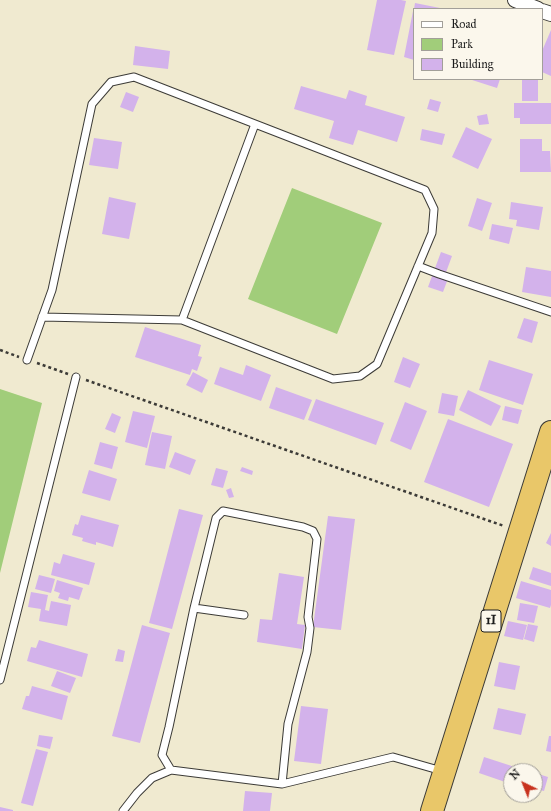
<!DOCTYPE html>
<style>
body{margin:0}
#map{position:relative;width:551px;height:811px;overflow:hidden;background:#f0ead0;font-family:"IM FELL Great Primer",serif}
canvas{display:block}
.legend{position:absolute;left:413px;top:8px;width:130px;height:72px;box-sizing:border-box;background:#fbf7ec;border:1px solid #a29f99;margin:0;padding:5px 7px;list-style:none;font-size:12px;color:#1c1c1c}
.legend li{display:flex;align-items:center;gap:8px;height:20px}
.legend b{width:20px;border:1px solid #a29f99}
.north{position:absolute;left:503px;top:763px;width:40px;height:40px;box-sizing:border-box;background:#fbf7ec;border:1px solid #a29f99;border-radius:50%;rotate:317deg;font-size:11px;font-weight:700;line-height:16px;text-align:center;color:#1c1c1c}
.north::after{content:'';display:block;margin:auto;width:14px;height:18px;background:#c8321e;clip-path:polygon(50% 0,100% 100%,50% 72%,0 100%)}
</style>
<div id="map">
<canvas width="551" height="811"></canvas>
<ul class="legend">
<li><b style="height:5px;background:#fff"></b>Road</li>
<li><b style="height:11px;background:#a1cd7a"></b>Park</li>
<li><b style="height:11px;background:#d3b2eb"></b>Building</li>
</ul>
<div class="north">N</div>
</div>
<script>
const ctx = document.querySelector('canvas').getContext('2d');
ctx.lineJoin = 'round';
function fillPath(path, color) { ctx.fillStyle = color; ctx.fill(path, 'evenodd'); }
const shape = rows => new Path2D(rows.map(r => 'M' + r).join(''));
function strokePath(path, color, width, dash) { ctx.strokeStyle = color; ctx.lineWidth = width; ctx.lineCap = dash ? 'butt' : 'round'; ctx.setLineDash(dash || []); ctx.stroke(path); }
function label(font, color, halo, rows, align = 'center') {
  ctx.font = font + ' "IM FELL Great Primer",serif'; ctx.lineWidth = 3.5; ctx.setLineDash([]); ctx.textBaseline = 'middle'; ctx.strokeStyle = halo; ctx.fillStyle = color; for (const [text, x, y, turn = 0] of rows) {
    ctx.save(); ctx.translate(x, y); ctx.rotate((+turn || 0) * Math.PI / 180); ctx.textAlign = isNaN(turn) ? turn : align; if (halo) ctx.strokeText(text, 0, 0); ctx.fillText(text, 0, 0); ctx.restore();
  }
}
const green = shape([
 [292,188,382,223,337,334,248,299],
 [0,389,42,403,0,573]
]);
const building = shape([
 [377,0,401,0,406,1,394,55,367,50],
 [415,3,440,8,440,9,414,9],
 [413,11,414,11,414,60,404,57],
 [551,30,551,76,542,72,542,51],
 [135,46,170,51,168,69,133,65],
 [469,79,500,79,497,88],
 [522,79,538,79,538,101,522,101],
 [301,86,346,99,349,90,367,96,365,105,405,117,397,142,358,130,353,145,329,138,334,121,294,109],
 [126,92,139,97,133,112,120,107],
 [430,99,441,102,438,112,427,109],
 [514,103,551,103,551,124,520,124,520,118,514,118],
 [487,114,489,124,479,125,477,116],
 [466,127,492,139,478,169,452,157],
 [422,129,445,134,442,145,420,140],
 [94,138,122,142,118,169,89,165],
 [520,139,542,139,542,151,550,151,551,172,520,172],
 [109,197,136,203,129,239,102,234],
 [477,198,492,203,482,231,468,226],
 [511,202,543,207,539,230,516,226,517,220,509,219],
 [492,224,513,228,509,244,489,239],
 [441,252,452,256,445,275,449,276,443,292,428,287],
 [526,267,551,271,551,297,522,292],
 [524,318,538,322,532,343,517,338],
 [145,327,201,345,198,356,202,357,197,371,192,369,190,375,135,357],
 [403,357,420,364,410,388,394,382],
 [489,360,533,374,523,405,479,390],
 [246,365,271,375,261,401,214,384,220,367,243,375],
 [193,372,208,380,202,393,186,385],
 [276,387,312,400,304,420,269,408],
 [468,390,501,406,491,426,459,410],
 [442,393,458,396,454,416,438,413],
 [316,399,384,423,376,445,308,420],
 [405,402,427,411,411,450,390,441],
 [505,406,522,410,518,424,502,420],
 [133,411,155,416,147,448,125,442],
 [112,413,121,417,115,433,105,429],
 [448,419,513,444,489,507,424,482],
 [152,432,172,436,165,469,145,465],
 [100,442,118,447,112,469,94,464],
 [175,452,196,460,190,475,169,467],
 [242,467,253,471,252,475,240,471],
 [216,468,228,471,223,488,211,485],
 [89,470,117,479,110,501,82,493],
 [231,488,234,497,229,498,226,490],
 [179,509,203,515,172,629,149,623],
 [81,515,119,525,113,547,96,542,96,545,82,541,83,538,72,535,75,524,78,525],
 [328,516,355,519,341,630,313,627],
 [551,533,551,546,546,543],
 [63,554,95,563,89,585,51,575,54,562,60,564],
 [533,567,551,573,551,586,529,579],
 [279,573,304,577,297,624,305,625,302,649,257,642,260,619,272,620],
 [39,575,55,579,51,593,35,589],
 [57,580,83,588,79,600,69,597,68,601,58,598,60,593,54,591],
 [521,581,551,590,551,605,550,608,516,598],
 [31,592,48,595,45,610,49,611,51,601,71,605,67,626,39,621,41,609,28,607],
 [520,603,538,606,534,623,517,620],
 [508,621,527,625,523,640,504,636],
 [528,624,538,626,534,642,524,639],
 [142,625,170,633,140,743,112,736],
 [39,640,88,654,82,677,27,661,31,647,36,648],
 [118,649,125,651,123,662,115,661],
 [499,662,520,666,515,690,494,686],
 [57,671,76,678,70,693,51,686],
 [32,686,68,696,62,720,22,709,26,696,29,696],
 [301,706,328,709,321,764,294,761],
 [498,708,526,714,521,735,493,729],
 [39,735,53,737,50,749,37,746],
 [549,736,551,736,551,752,546,751],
 [36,749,48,752,33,806,21,803],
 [484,757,521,769,520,771,511,771,511,784,479,773],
 [535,773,548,777,544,791,535,789],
 [245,791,272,793,270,811,243,811],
 [0,807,13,810,13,811,0,811]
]);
const path = shape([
 [0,350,19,357],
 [37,363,68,374],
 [86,380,504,526]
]);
const service = shape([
 [418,266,439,274,551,312],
 [182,320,255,124],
 [27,360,52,290,92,104,111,82,134,77,425,190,434,209,432,233,377,364,360,376,333,379,182,320,42,317],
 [194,608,244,615],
 [0,680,76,377],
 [171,770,162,755,169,727,194,608,216,518,223,511,303,527,313,531,317,539,308,617,310,628,307,652,288,724,282,784],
 [123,811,137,793,152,778,171,770,282,784,393,757,442,771]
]);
const minor = shape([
 [515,0,538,9],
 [542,11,551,14]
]);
const trunk = shape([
 [432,811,551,432]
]);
const shields = [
 [491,621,20]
];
const shieldNames = [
 ["1I",491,621]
];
fillPath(green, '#a1cd7a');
fillPath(building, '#d3b2eb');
strokePath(service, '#3c3b37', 9);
strokePath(minor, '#3c3b37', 16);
strokePath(trunk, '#3c3b37', 24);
strokePath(path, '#3c3b37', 2.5, [3, 3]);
strokePath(service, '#fff', 7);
strokePath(minor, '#fff', 14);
strokePath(trunk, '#e9c769', 22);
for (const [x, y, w] of shields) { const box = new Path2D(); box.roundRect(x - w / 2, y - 11, w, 22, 3); ctx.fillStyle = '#fbf7ec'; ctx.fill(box); strokePath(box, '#1c1c1c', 1); }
label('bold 13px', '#1c1c1c', null, shieldNames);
</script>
